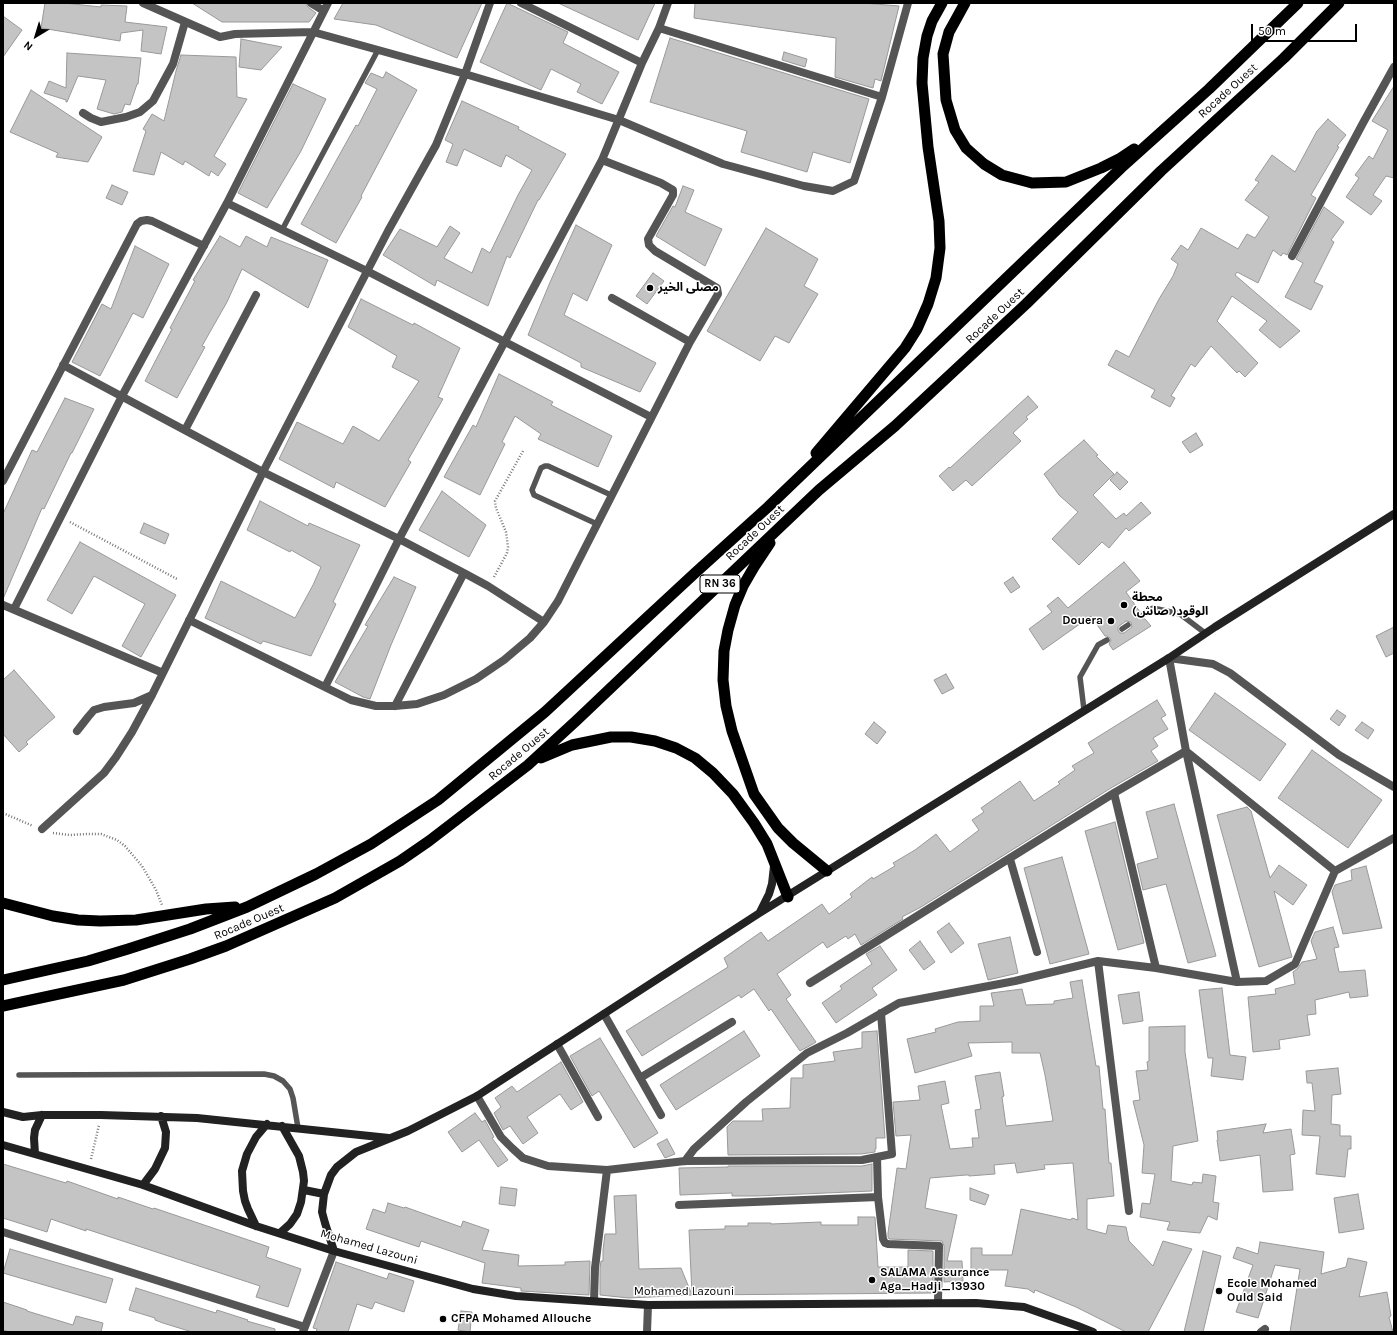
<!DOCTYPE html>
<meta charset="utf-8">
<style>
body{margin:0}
#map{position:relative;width:1397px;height:1335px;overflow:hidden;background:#fff;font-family:Karla,sans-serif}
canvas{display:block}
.frame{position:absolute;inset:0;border:4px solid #000;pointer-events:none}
.north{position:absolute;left:16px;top:16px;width:40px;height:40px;-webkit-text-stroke:3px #fff;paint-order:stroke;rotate:218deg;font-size:11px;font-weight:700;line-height:16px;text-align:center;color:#000}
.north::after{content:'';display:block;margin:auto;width:14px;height:18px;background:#000;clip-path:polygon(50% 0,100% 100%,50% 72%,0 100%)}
.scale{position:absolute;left:1251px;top:24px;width:106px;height:18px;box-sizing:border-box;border:2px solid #000;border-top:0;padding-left:5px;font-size:12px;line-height:14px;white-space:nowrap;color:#000;-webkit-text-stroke:3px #fff;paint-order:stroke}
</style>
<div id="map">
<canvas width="1397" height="1335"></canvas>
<div class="frame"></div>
<div class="north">N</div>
<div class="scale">50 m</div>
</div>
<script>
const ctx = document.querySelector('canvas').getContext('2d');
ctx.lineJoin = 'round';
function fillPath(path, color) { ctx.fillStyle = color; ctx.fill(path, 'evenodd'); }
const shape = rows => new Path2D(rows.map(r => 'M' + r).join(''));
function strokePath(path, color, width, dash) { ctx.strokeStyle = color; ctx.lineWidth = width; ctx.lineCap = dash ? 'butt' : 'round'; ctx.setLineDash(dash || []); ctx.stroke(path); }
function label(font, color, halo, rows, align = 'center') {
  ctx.font = font + ' Karla,"Noto Sans Arabic",sans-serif'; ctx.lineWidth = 3; ctx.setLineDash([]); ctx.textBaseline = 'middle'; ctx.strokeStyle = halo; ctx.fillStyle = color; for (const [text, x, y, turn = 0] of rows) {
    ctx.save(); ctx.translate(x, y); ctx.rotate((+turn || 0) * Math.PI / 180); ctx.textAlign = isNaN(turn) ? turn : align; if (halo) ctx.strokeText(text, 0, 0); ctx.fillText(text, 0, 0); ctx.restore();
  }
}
const building = shape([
 [45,3,64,3,101,7,101,5,127,6,125,22,167,27,161,54,141,51,143,30,121,33,120,41,41,28,45,3],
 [192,3,305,3,308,7,316,13,309,22,222,22,192,3],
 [343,3,482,3,457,58,376,25,334,19,343,3],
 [507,3,568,32,563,43,619,72,602,104,577,92,581,84,551,69,541,90,480,62,507,3],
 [558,3,655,3,638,40,558,3],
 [695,3,863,3,899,6,881,81,875,79,873,88,835,77,836,38,694,18,695,3],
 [3,16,22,30,3,57,3,16],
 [670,38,869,99,850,163,813,152,807,172,741,152,747,131,650,102,670,38],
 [241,39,282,47,261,70,239,67,241,39],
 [784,52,807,59,805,67,782,60,784,52],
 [67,53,141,58,138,84,137,84,130,105,125,104,122,112,114,114,97,109,106,80,78,76,67,102,66,102,66,100,44,93,49,81,66,88,67,53],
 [181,55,236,57,237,97,247,99,214,156,226,164,218,176,211,171,209,176,185,161,183,165,161,152,154,175,133,171,146,131,143,129,152,114,164,121,176,71,181,55],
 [386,72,417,90,361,196,362,197,336,243,301,224,356,125,358,126,377,89,365,83,371,73,383,78,386,72],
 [293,84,326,99,301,151,267,208,238,193,293,84],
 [1394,86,1394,178,1386,176,1373,195,1382,201,1371,215,1346,197,1359,178,1355,175,1369,156,1373,159,1388,130,1372,121,1394,86],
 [31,90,102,137,88,162,56,157,58,153,10,132,31,90],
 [462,101,519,127,518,129,566,154,539,200,538,200,510,258,507,256,488,306,437,280,435,286,383,255,400,229,437,247,450,226,460,233,444,258,472,273,482,248,490,253,518,195,532,170,506,155,501,167,464,149,457,166,446,162,453,144,445,140,462,101],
 [1328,119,1346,135,1337,146,1339,147,1311,195,1316,198,1287,255,1283,253,1281,256,1273,250,1258,283,1237,272,1235,275,1300,331,1280,348,1259,330,1267,321,1232,296,1217,321,1258,363,1245,377,1239,371,1237,373,1211,346,1195,367,1191,364,1171,396,1175,398,1170,407,1151,397,1155,390,1108,365,1116,350,1129,357,1159,299,1173,276,1178,264,1171,259,1181,245,1188,250,1201,228,1238,249,1247,234,1255,238,1269,217,1245,200,1259,182,1255,180,1272,155,1295,172,1317,131,1328,119],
 [112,185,128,192,122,205,106,198,112,185],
 [683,186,694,190,685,212,722,229,705,266,656,236,673,206,675,207,683,186],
 [1324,207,1344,222,1331,240,1334,242,1314,282,1323,286,1311,310,1285,297,1303,263,1296,259,1324,207],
 [576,225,612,245,587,301,573,293,564,315,656,363,640,392,581,367,581,363,528,335,551,280,576,225],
 [766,228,818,259,804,286,818,294,789,343,775,336,760,361,707,331,766,228],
 [220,236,240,247,246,236,267,247,271,237,328,260,308,308,242,269,227,302,202,346,205,347,177,398,145,381,172,329,170,328,195,281,193,280,220,236],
 [135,246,169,264,143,318,133,313,100,376,72,362,102,304,111,309,135,246],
 [653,273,664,281,647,304,636,296,653,273],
 [361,299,413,325,414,323,460,348,438,397,443,399,408,460,411,462,385,507,336,482,334,488,279,459,297,422,343,444,353,426,379,441,419,381,392,367,397,356,348,327,361,299],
 [499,374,553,402,551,405,612,436,598,467,538,439,541,434,515,416,502,442,505,444,480,495,444,477,473,425,476,427,499,374],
 [1028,396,1038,407,1026,417,1028,419,1013,433,1021,441,972,486,966,480,953,491,939,476,949,467,950,468,1028,396],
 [65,398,94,409,72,453,71,453,44,509,42,508,3,599,3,514,32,450,37,452,65,398],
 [1196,433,1203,445,1190,453,1182,442,1196,433],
 [1084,440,1098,455,1096,456,1114,474,1093,495,1116,519,1124,513,1126,516,1141,502,1151,513,1129,531,1126,528,1109,548,1102,542,1079,565,1052,539,1078,512,1059,495,1044,474,1084,440],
 [1117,472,1128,482,1120,490,1110,480,1117,472],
 [442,491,486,525,469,557,419,530,442,491],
 [260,501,308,526,309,523,360,545,333,602,336,604,311,656,263,641,261,644,205,618,221,581,295,618,313,585,321,567,291,550,290,552,247,530,260,501],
 [144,523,169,534,165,544,140,533,144,523],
 [80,542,176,595,141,657,122,646,145,604,94,576,72,614,47,600,80,542],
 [1124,562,1140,581,1126,592,1140,612,1139,615,1140,618,1145,619,1151,626,1113,650,1109,644,1111,640,1110,638,1107,636,1105,636,1091,616,1043,650,1029,629,1052,612,1047,606,1058,597,1068,608,1124,562],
 [1126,621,1131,622,1132,627,1124,633,1120,633,1118,630,1118,627,1126,621],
 [394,577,416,587,391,645,370,699,363,697,335,682,368,626,365,625,394,577],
 [1013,577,1020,587,1011,593,1004,583,1013,577],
 [1394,627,1394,653,1386,657,1376,636,1394,627],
 [14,670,55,717,26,742,28,744,19,752,3,734,3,680,14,670],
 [946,674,954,688,942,694,934,680,946,674],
 [1215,693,1286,744,1260,781,1189,730,1215,693],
 [1157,700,1166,715,1161,718,1168,729,1153,738,1158,746,1151,751,1158,761,1111,788,921,907,902,917,903,919,861,945,855,934,848,939,846,936,827,948,823,942,777,974,791,995,786,999,816,1042,813,1044,800,1051,771,1009,769,1011,754,989,741,998,739,995,642,1056,626,1031,728,967,724,958,761,932,768,941,822,904,829,914,852,897,850,894,872,877,873,879,895,866,893,863,915,850,936,834,950,852,979,830,972,820,984,812,981,808,1020,781,1034,801,1060,784,1058,782,1075,770,1072,766,1094,753,1088,743,1157,700],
 [1337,710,1346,716,1339,726,1330,719,1337,710],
 [874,722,886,732,877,744,865,734,874,722],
 [1362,722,1374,730,1368,739,1355,730,1362,722],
 [1312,750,1382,800,1348,848,1278,798,1312,750],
 [1174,804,1216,956,1188,963,1166,884,1143,890,1137,864,1158,858,1146,812,1174,804],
 [1247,807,1251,811,1270,878,1279,865,1307,885,1293,905,1274,891,1292,957,1259,967,1217,815,1247,807],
 [1115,822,1144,943,1118,950,1085,831,1115,822],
 [1062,857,1089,954,1050,964,1024,868,1062,857],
 [1366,866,1382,928,1343,934,1332,892,1335,885,1352,880,1351,870,1366,866],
 [949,923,964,943,951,953,937,932,949,923],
 [1333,927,1339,947,1334,948,1339,972,1365,970,1368,996,1350,998,1349,992,1315,1000,1316,1014,1307,1015,1310,1035,1279,1040,1280,1049,1253,1052,1248,997,1276,994,1275,989,1295,984,1293,972,1298,968,1302,962,1317,959,1311,941,1315,932,1333,927],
 [1010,937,1018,973,988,980,978,944,1010,937],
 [920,941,935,962,924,970,909,950,920,941],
 [880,946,897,970,872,988,877,995,836,1023,822,1003,842,989,840,986,872,964,866,954,880,946],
 [1082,980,1096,1066,1099,1066,1103,1109,1105,1109,1109,1163,1111,1163,1114,1196,1087,1199,1087,1229,1106,1234,1108,1225,1126,1227,1129,1241,1153,1266,1163,1241,1192,1249,1148,1332,1126,1332,1076,1307,1035,1290,1034,1293,1028,1289,1005,1286,1008,1270,971,1270,971,1248,982,1248,982,1255,1012,1255,1021,1209,1071,1220,1072,1218,1078,1220,1073,1163,1044,1165,1045,1169,1017,1173,1015,1163,994,1165,995,1174,969,1176,969,1175,966,1175,930,1178,925,1208,957,1215,947,1261,962,1261,963,1281,944,1282,944,1246,942,1241,889,1239,888,1237,888,1233,897,1168,906,1169,911,1135,896,1136,893,1102,920,1100,918,1086,945,1081,949,1103,941,1105,950,1149,973,1147,972,1138,979,1138,975,1110,981,1109,975,1076,1000,1072,1004,1096,1002,1097,1006,1126,1053,1121,1045,1075,1040,1053,1012,1053,1012,1042,968,1043,972,1056,915,1073,907,1039,936,1032,935,1029,958,1022,980,1021,980,1006,994,1006,991,993,1022,989,1026,1005,1054,1004,1054,1001,1073,998,1070,982,1082,980],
 [1222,988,1230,1055,1246,1057,1243,1080,1211,1076,1213,1058,1208,1058,1199,990,1222,988],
 [1139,992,1143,1021,1123,1024,1118,995,1139,992],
 [1185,1026,1185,1052,1198,1141,1173,1146,1171,1181,1192,1185,1193,1182,1202,1183,1203,1174,1216,1176,1213,1202,1219,1203,1217,1220,1208,1216,1200,1233,1167,1230,1170,1222,1140,1217,1142,1203,1150,1204,1155,1174,1142,1173,1144,1145,1133,1101,1140,1100,1136,1071,1148,1070,1147,1062,1149,1061,1149,1027,1185,1026],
 [744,1031,760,1056,676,1110,660,1085,744,1031],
 [877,1031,885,1138,876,1138,876,1149,875,1149,875,1152,861,1154,728,1155,727,1127,733,1121,763,1121,762,1109,790,1108,791,1078,803,1078,803,1065,835,1061,833,1052,862,1048,862,1032,877,1031],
 [600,1038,658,1133,634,1148,599,1091,592,1096,570,1056,600,1038],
 [561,1062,583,1102,571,1110,560,1094,527,1117,538,1133,523,1144,510,1126,503,1130,494,1113,501,1107,495,1098,512,1086,517,1092,561,1062],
 [1338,1068,1341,1094,1332,1095,1331,1124,1340,1125,1340,1136,1351,1136,1351,1149,1348,1149,1345,1177,1316,1174,1320,1136,1302,1135,1303,1110,1315,1111,1312,1083,1307,1083,1306,1071,1338,1068],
 [475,1113,482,1122,485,1120,494,1137,492,1138,508,1160,498,1167,479,1140,462,1152,448,1132,475,1113],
 [1266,1124,1263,1133,1291,1129,1295,1154,1290,1155,1293,1190,1263,1192,1260,1155,1220,1161,1217,1140,1218,1140,1217,1131,1266,1124],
 [667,1139,675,1154,665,1158,657,1144,667,1139],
 [3,1164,66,1183,67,1181,118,1199,118,1197,153,1209,154,1208,269,1247,266,1257,301,1269,288,1307,256,1297,260,1286,86,1229,86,1231,51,1219,47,1232,3,1218,3,1164],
 [872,1164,872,1191,756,1196,732,1196,732,1193,680,1195,679,1168,728,1167,728,1166,862,1166,872,1164],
 [501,1187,517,1189,515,1206,499,1204,501,1187],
 [970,1188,989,1195,985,1205,970,1200,970,1188],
 [1358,1194,1364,1229,1339,1233,1334,1198,1358,1194],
 [636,1195,639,1269,681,1268,692,1295,629,1298,600,1295,600,1268,601,1261,603,1261,603,1250,605,1234,616,1234,614,1196,636,1195],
 [388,1203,404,1208,405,1207,461,1227,463,1221,489,1230,482,1250,519,1255,518,1266,565,1265,565,1262,590,1261,589,1295,521,1291,521,1288,482,1283,485,1263,421,1241,419,1247,366,1229,373,1209,385,1213,388,1203],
 [858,1217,875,1217,878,1267,908,1267,908,1250,933,1251,933,1293,692,1295,689,1230,725,1229,725,1226,748,1226,748,1223,771,1223,771,1224,821,1222,821,1225,858,1225,858,1217],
 [1260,1242,1324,1252,1321,1274,1346,1267,1348,1258,1367,1262,1359,1297,1387,1292,1391,1316,1389,1317,1393,1332,1290,1332,1300,1269,1275,1265,1258,1318,1236,1312,1253,1265,1233,1258,1237,1247,1258,1254,1260,1242],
 [10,1249,113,1279,106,1303,3,1273,10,1249],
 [1203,1251,1221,1256,1203,1332,1184,1332,1203,1251],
 [336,1262,387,1279,389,1273,414,1281,404,1312,375,1302,372,1309,357,1304,348,1332,316,1332,317,1329,313,1328,336,1262],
 [136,1288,216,1313,217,1310,248,1320,247,1321,275,1329,275,1332,192,1332,163,1323,155,1320,155,1318,129,1310,136,1288],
 [3,1302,27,1310,27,1311,73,1325,76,1316,103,1323,101,1332,10,1332,3,1330,3,1302],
 [461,1311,472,1312,470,1332,458,1330,461,1311]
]);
const path = shape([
 [70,522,177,579],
 [494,577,507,553,508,547,506,532,496,508,495,501,523,451],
 [3,813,33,826],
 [53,833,70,835,86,834,101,834,117,840,125,846,142,866,156,890,162,905],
 [91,1159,99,1125]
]);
const service = shape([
 [282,230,378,50],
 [597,524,534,495,532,490,541,468,545,466,548,466,611,495],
 [1143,615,1153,608,1180,614,1205,633],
 [1122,629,1128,625],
 [1084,710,1080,677,1098,645,1107,640],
 [19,1075,264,1074,274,1076,283,1081,290,1089,293,1098,298,1128]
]);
const minor = shape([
 [143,3,220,37,235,34,313,32,465,74,619,120,723,164,804,186,833,191,854,181,882,97],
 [311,3,324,11],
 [521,3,642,63],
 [659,28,882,97,908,3],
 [83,113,91,118,101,122,126,117,140,112,153,101,173,64,185,22],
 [602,160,661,183,673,190,673,195,648,239,649,245,655,251,717,288,718,294,690,342],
 [227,203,367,271,651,417],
 [1292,256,1363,123,1394,67],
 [63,365,263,472,399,539,464,573,488,586,544,622],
 [185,430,256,295],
 [3,481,137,224,141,221,147,220,152,221,204,246],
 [3,605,163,673],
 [14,609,122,396,227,203,328,3],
 [189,620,351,700,376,706,395,706,417,704,444,695,476,679,504,660,530,638,544,622,558,601,690,342,612,298],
 [325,687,399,539,602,160,642,63,659,28,668,3],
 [395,706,464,573],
 [77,731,88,717,94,710,104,707,134,703,152,695],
 [1114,793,1156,968],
 [42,829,104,773,116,757,132,732,152,695,263,472,388,231,436,145,465,74,490,3],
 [1010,859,1037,952],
 [1098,961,1129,1211],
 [1237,982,1186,751,1169,658,1213,664,1230,673,1339,755,1394,787],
 [810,983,1114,793,1186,751,1335,871],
 [604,1014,661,1115],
 [557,1044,598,1117],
 [640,1078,732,1022],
 [477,1096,501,1137,512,1148,523,1158,548,1166,607,1170,685,1161,862,1160,892,1154,881,1013],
 [877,1157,878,1197,883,1239,885,1243,888,1244,939,1246,938,1303],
 [685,1161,694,1149,746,1102,807,1053,847,1033,899,1003,1015,981,1098,961,1156,968,1237,982,1266,981,1295,964,1335,871,1394,838],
 [679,1205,878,1197],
 [3,1232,305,1327],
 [594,1301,595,1268,607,1170],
 [303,1332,334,1251],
 [647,1332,648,1305],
 [1261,1332,1265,1329]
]);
const secondary = shape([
 [760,912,769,894,772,884,774,866],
 [3,1112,23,1117,42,1115,101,1115,197,1118,389,1138],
 [3,1145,143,1185,256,1226,334,1251,473,1289,516,1296,648,1305,976,1303,1024,1307,1078,1326,1093,1332],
 [35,1154,34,1138,35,1130,42,1115],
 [143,1185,155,1169,165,1148,166,1132,161,1116],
 [304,1190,324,1194],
 [256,1226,248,1209,245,1201,243,1191,242,1171,247,1154,256,1137,267,1124],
 [280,1233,290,1224,297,1214,301,1202,304,1181,303,1172,299,1156,282,1126],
 [334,1251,325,1223,322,1212,324,1194,331,1175,337,1167,356,1152,408,1131,477,1096,758,914,1169,658,1215,627,1394,514]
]);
const trunk = shape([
 [965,3,949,32,943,54,946,100,955,130,966,148,984,164,1002,175,1032,183,1066,182,1101,168,1119,159,1134,149],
 [816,453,905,348,917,329,928,304,936,278,940,248,939,221,928,147,922,83,923,58,927,36,932,21,942,3],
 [770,543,754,567,743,586,735,605,728,630,724,651,723,680,726,706,732,731,754,794,778,828,793,843,827,871],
 [541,758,572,745,611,737,631,737,655,741,676,748,695,758,713,773,733,794,754,823,767,844,788,897],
 [3,903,53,916,78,920,100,921,136,920,206,909,235,907],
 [3,980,88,961,128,949,190,929,247,907,316,874,371,844,438,800,545,712,695,573,768,507,1121,168,1209,89,1298,3],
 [3,1006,124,980,190,959,226,946,335,898,400,861,429,841,528,765,577,720,819,490,895,426,1026,304,1161,171,1284,58,1339,3]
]);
const markers = [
 [650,288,4,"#000"],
 [1124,605,4,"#000"],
 [1111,621,4,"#000"],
 [872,1280,4,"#000"],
 [1219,1291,4,"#000"],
 [443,1319,4,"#000"]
];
const shields = [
 [720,584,40]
];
const shieldNames = [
 ["RN 36",720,584]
];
const streetNames = [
 ["Rocade Ouest",1228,91,-42],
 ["Rocade Ouest",995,316,-43],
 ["Rocade Ouest",755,533,-43],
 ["Rocade Ouest",519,754,-40],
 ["Rocade Ouest",249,922,-23],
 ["Mohamed Lazouni",369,1247,16],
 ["Mohamed Lazouni",684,1292]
];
const poiNames = [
 ["مصلى الخير",658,288],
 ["محطة",1132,598],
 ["الوقود( صاش)",1132,612],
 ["Douera",1103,621,"right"],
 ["SALAMA Assurance",880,1273],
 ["Aga_Hadji_13930",880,1287],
 ["Ecole Mohamed",1227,1284],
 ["Ould Said",1227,1298],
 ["CFPA Mohamed Allouche",451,1319]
];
fillPath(building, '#c4c4c4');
strokePath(building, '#999', 1);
strokePath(path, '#777', 2.5, [1, 2]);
strokePath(service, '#555', 5.5);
strokePath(minor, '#555', 8);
strokePath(secondary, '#222', 8);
strokePath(trunk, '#000', 11);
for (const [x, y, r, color] of markers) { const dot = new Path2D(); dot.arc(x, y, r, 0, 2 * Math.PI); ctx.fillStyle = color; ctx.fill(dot); strokePath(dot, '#fff', 1.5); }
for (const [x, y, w] of shields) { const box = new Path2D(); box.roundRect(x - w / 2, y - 9, w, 18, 3); ctx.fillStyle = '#fff'; ctx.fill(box); strokePath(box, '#000', 1); }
label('bold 11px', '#000', null, shieldNames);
label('12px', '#000', '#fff', streetNames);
label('bold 12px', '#000', '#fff', poiNames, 'left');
</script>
